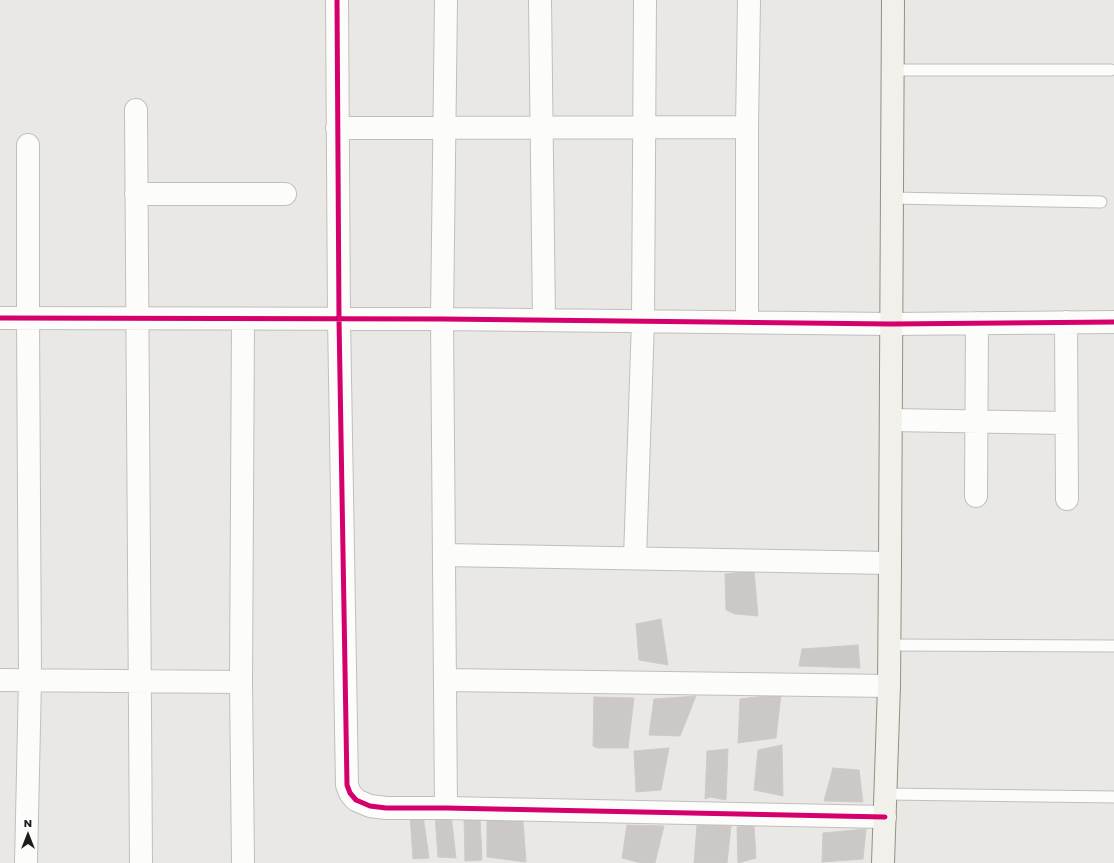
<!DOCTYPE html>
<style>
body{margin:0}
#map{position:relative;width:1114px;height:863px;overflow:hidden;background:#eae8e5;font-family:Poppins,sans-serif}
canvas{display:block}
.north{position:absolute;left:8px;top:815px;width:40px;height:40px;-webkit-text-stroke:3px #fff;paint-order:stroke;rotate:0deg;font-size:11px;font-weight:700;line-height:16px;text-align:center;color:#1c1c1c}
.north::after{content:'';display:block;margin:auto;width:14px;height:18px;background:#1c1c1c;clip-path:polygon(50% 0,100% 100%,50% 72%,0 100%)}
</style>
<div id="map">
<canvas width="1114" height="863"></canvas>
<div class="north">N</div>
</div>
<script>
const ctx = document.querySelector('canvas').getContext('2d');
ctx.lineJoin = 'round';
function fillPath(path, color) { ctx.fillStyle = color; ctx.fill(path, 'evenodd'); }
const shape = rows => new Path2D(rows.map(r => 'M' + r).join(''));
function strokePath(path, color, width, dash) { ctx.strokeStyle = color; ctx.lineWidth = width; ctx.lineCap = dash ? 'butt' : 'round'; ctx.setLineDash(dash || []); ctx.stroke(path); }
const building = shape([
 [754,571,758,616,735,614,726,610,725,574,754,571],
 [661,619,668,665,639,660,636,624,661,619],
 [858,645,860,668,799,666,802,649,858,645],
 [781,694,776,738,738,743,740,699,781,694],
 [696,696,680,736,649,735,654,699,696,696],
 [594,697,634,698,628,748,598,748,593,746,594,697],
 [782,745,783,796,754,790,758,750,782,745],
 [669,748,661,790,636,792,634,751,669,748],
 [728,749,726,800,710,797,705,799,707,751,728,749],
 [833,768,859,770,863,802,824,801,833,768],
 [451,814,456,858,438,857,435,815,451,814],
 [423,815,429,858,413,859,410,816,423,815],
 [480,816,482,860,465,861,464,817,480,816],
 [487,819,523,821,526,862,487,857,487,819],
 [627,825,664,826,655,863,641,863,622,858,627,825],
 [697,825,731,826,727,863,694,863,697,825],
 [754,825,756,858,738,863,737,827,754,825],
 [866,829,863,859,822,862,823,833,866,829]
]);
const lane = shape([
 [893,70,1111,70],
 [892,198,1101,202],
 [889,645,1114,646],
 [886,794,1114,797]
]);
const street = shape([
 [337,0,339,319,347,785,350,793,356,800,370,806,386,808,446,808,885,817],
 [446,0,442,319,446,808],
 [540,0,544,320],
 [136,110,141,863],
 [747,127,749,0],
 [337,128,747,127,747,321],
 [136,194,285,194],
 [0,318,442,319,891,324,1114,322],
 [1066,322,1067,499],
 [891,420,1066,423],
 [976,496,977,323],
 [444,555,890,563],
 [635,558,643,321,645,0],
 [0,680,241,682,243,863],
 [445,680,889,686],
 [241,682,243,319],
 [26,863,30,680,28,318,28,145]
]);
const secondary = shape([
 [883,863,889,686,890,563,893,0]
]);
const cycleway = shape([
 [337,0,339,319,347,785,350,793,356,800,370,806,386,808,446,808,885,817],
 [0,318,442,319,891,324,1114,322]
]);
fillPath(building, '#cbc8c6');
strokePath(building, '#cdcac7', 1);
strokePath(lane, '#c0bfbd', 13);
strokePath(street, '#c0bfbd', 24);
strokePath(secondary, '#929180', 24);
strokePath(lane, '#fcfcfb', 11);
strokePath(street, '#fcfcfb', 22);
strokePath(secondary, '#f2f0ea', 22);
strokePath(cycleway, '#d6006c', 5);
</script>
